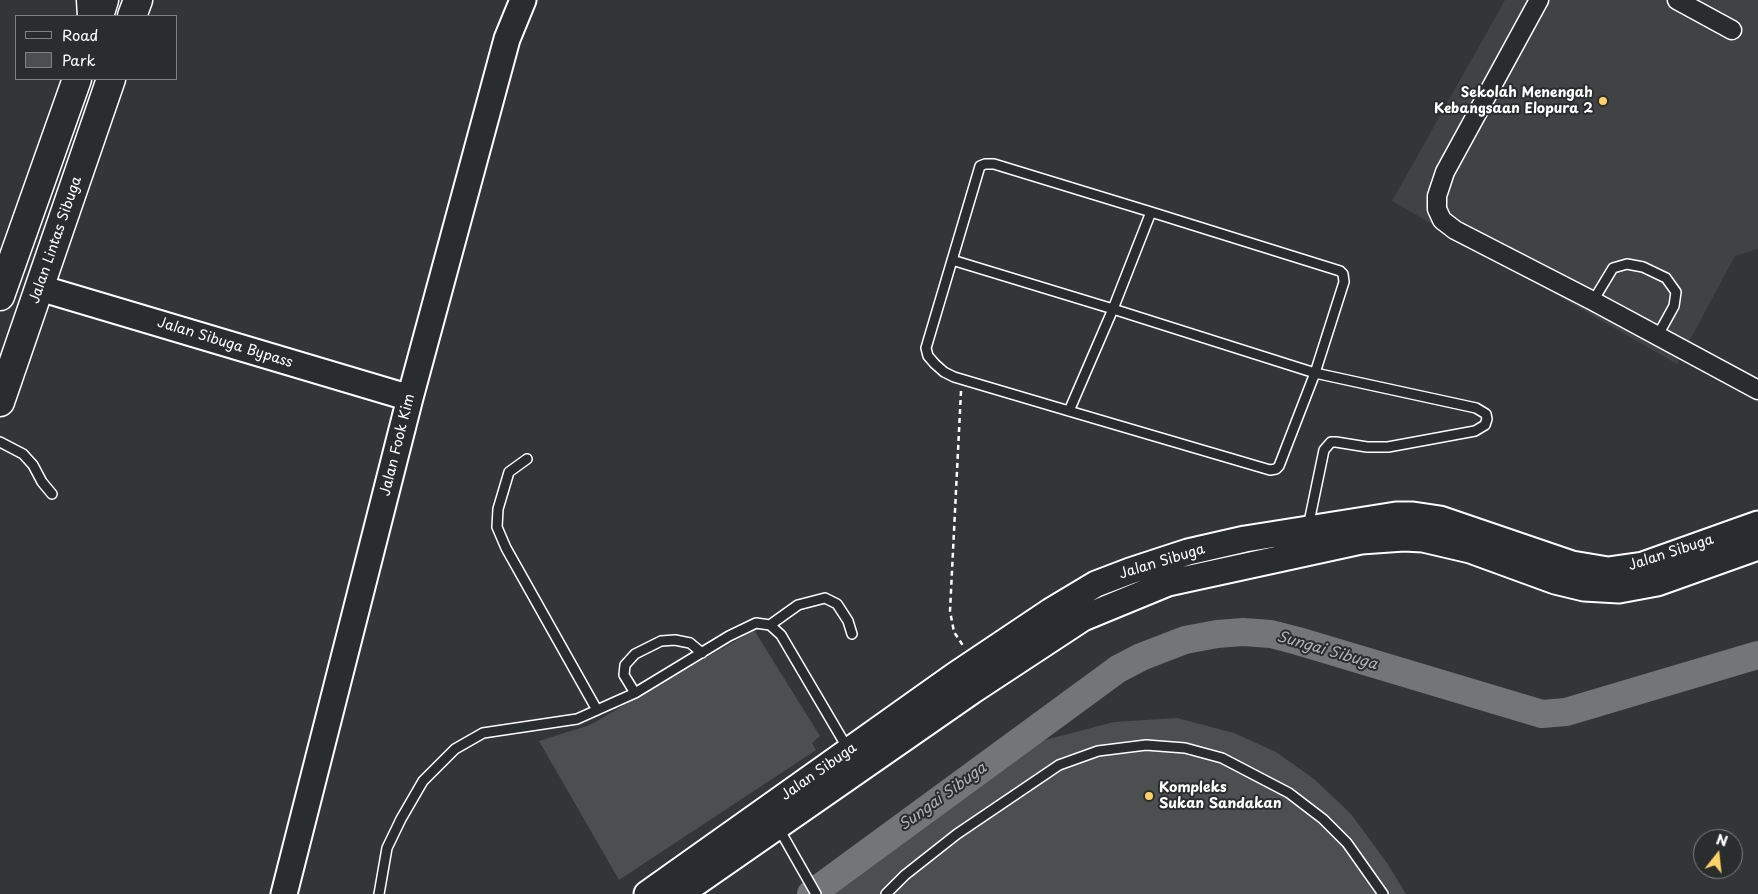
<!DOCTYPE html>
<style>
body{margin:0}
#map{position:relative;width:1758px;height:894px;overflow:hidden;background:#333536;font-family:"Playpen Sans",sans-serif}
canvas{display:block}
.legend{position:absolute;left:15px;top:15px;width:162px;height:65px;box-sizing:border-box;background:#2a2d2e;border:1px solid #7f8182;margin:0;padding:6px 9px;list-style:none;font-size:15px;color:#fff}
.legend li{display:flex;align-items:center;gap:10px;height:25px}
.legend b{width:25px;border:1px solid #7f8182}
.north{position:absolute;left:1693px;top:829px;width:50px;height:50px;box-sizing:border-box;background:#2a2d2e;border:1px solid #7f8182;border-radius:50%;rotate:16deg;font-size:14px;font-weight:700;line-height:20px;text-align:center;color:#fff}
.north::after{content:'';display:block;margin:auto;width:18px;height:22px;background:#ffd166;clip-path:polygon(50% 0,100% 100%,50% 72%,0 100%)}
</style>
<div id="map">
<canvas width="1758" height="894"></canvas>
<ul class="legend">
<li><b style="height:6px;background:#2a2d2e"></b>Road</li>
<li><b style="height:14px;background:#4c4f50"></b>Park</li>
</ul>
<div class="north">N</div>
</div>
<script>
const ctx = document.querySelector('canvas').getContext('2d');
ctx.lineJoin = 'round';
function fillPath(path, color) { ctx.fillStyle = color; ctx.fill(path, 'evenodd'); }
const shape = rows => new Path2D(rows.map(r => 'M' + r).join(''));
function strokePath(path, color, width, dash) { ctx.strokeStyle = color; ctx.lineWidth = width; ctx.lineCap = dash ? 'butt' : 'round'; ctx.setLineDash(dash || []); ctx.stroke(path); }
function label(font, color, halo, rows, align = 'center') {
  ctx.font = font + ' "Playpen Sans",sans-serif'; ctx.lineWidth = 4; ctx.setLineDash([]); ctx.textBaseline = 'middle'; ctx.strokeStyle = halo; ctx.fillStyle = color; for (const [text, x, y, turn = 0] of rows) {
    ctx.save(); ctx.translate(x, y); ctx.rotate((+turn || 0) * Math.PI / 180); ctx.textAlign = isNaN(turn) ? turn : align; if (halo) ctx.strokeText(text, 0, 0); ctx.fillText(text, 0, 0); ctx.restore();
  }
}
const built = shape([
 [1505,0,1758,0,1758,249,1735,256,1677,364,1392,201]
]);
const green = shape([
 [754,630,820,736,812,743,816,750,619,880,539,741,590,725],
 [1177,718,1234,733,1276,752,1314,779,1351,814,1387,863,1406,894,831,894,1041,741,1114,722]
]);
const river = shape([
 [811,894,1118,669,1141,657,1185,640,1217,634,1243,632,1271,634,1298,641,1542,714,1566,712,1758,655]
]);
const path = shape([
 [961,391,950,611,954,632,964,647]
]);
const lane = shape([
 [985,164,994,164,1151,212,1340,271,1343,274,1344,282,1315,373,1279,466,1276,469,1270,470,1069,411,954,377,944,372,935,364,928,356,926,348,980,166,985,164],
 [952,260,1113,309,1315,373,1476,408,1486,414,1487,419,1485,425,1475,431,1388,447,1367,447,1336,442,1331,442,1324,450,1308,527],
 [1593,301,1613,268,1627,264,1643,267,1666,278,1676,292,1674,306,1658,335],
 [1069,411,1113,309,1151,212],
 [0,442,23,454,33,465,42,482,52,494],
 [527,459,509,472,498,509,497,527,506,548,597,710],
 [770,625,798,605,825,598,837,604,848,621,852,634],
 [635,693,624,675,625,665,635,654,661,641,675,640,690,643,702,653],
 [778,827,816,894],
 [379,894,387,848,401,819,423,781,455,749,483,733,577,719,635,693,729,636,756,623,770,625,781,635,848,749],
 [886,894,905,875,957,834,1059,765,1098,751,1146,745,1185,748,1222,758,1289,793,1323,819,1347,843,1383,894]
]);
const street = shape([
 [86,0,87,16],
 [1539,0,1445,172,1437,196,1437,209,1442,220,1455,230,1593,301,1758,390],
 [1677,0,1732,30]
]);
const secondary = shape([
 [40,288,410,398],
 [284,894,410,398,507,39,523,0],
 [647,894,954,676,1051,611,1096,584,1130,571,1188,552,1245,539,1396,515,1413,515,1440,519,1572,564,1608,570,1643,565,1758,524],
 [680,894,972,691,1083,618,1168,583,1361,541,1404,538,1423,539,1470,550,1555,581,1584,588,1619,590,1657,583,1758,547]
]);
const primary = shape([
 [99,16,104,0],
 [132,16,138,0],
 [0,296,77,79],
 [0,402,111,79]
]);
const markers = [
 [1603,101,5,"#ffd166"],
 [1149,796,5,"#ffd166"]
];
const poiNames = [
 ["Sekolah Menengah",1593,93],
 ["Kebangsaan Elopura 2",1593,109],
 ["Kompleks",1159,788,"left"],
 ["Sukan Sandakan",1159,804,"left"]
];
const streetNames = [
 ["Jalan Lintas Sibuga",56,240,-71],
 ["Jalan Sibuga Bypass",225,343,17],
 ["Jalan Fook Kim",398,445,-76],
 ["Jalan Sibuga",1671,553,-18],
 ["Jalan Sibuga",1162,562,-17],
 ["Jalan Sibuga",819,772,-35]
];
const waterNames = [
 ["Sungai Sibuga",1327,651,16],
 ["Sungai Sibuga",943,797,-36]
];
fillPath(built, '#404243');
fillPath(green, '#4c4f50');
strokePath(river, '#737576', 28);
strokePath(lane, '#fff', 12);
strokePath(street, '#fff', 21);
strokePath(secondary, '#fff', 29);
strokePath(primary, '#fff', 31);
strokePath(path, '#fff', 2.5, [5, 4]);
strokePath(lane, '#2a2d2e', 9);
strokePath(street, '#2a2d2e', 18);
strokePath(secondary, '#2a2d2e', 25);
strokePath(primary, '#2a2d2e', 28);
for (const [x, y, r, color] of markers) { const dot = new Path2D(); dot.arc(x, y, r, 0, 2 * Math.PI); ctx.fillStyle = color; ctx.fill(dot); strokePath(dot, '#2a2d2e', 2); }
label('bold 14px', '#fff', '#2a2d2e', poiNames, 'right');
label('14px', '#fff', '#2a2d2e', streetNames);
label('italic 15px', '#b2b3b4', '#2a2d2e', waterNames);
</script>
